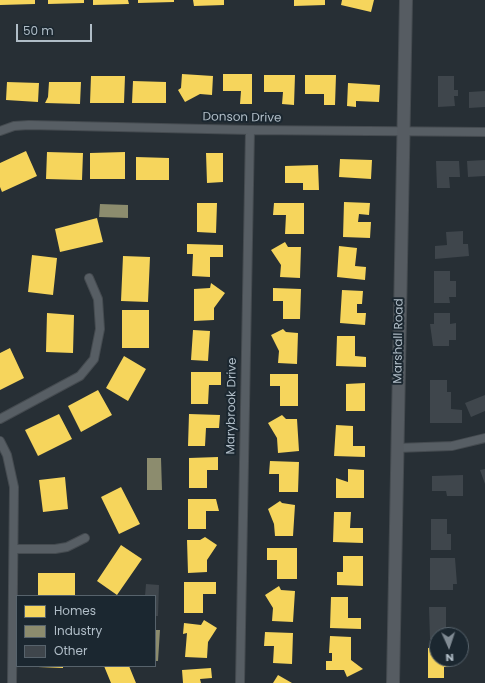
<!DOCTYPE html>
<style>
body{margin:0}
#map{position:relative;width:485px;height:683px;overflow:hidden;background:#272f35;font-family:Poppins,sans-serif}
canvas{display:block}
.legend{position:absolute;left:16px;top:595px;width:140px;height:72px;box-sizing:border-box;background:#1b2730;border:1px solid #57636c;margin:0;padding:5px 7px;list-style:none;font-size:12px;color:#b0bdc7}
.legend li{display:flex;align-items:center;gap:8px;height:20px}
.legend b{width:20px;border:1px solid #57636c}
.north{position:absolute;left:429px;top:627px;width:40px;height:40px;box-sizing:border-box;background:#1b2730;border:1px solid #57636c;border-radius:50%;rotate:177deg;font-size:11px;font-weight:700;line-height:16px;text-align:center;color:#b0bdc7}
.north::after{content:'';display:block;margin:auto;width:14px;height:18px;background:#808b94;clip-path:polygon(50% 0,100% 100%,50% 72%,0 100%)}
.scale{position:absolute;left:16px;top:24px;width:76px;height:18px;box-sizing:border-box;border:2px solid #b0bdc7;border-top:0;padding-left:5px;font-size:12px;line-height:14px;white-space:nowrap;color:#b0bdc7;-webkit-text-stroke:3px #1b2730;paint-order:stroke}
</style>
<div id="map">
<canvas width="485" height="683"></canvas>
<ul class="legend">
<li><b style="height:11px;background:#f6d55c"></b>Homes</li>
<li><b style="height:11px;background:#8c8c6e"></b>Industry</li>
<li><b style="height:11px;background:#3f464c"></b>Other</li>
</ul>
<div class="north">N</div>
<div class="scale">50 m</div>
</div>
<script>
const ctx = document.querySelector('canvas').getContext('2d');
ctx.lineJoin = 'round';
function fillPath(path, color) { ctx.fillStyle = color; ctx.fill(path, 'evenodd'); }
const shape = rows => new Path2D(rows.map(r => 'M' + r).join(''));
function strokePath(path, color, width, dash) { ctx.strokeStyle = color; ctx.lineWidth = width; ctx.lineCap = dash ? 'butt' : 'round'; ctx.setLineDash(dash || []); ctx.stroke(path); }
function label(font, color, halo, rows, align = 'center') {
  ctx.font = font + ' Poppins,sans-serif'; ctx.lineWidth = 4; ctx.setLineDash([]); ctx.textBaseline = 'middle'; ctx.strokeStyle = halo; ctx.fillStyle = color; for (const [text, x, y, turn = 0] of rows) {
    ctx.save(); ctx.translate(x, y); ctx.rotate((+turn || 0) * Math.PI / 180); ctx.textAlign = isNaN(turn) ? turn : align; if (halo) ctx.strokeText(text, 0, 0); ctx.fillText(text, 0, 0); ctx.restore();
  }
}
const homes = shape([
 [0,0,35,0,35,4,0,5],
 [48,0,84,0,84,3,48,4],
 [93,0,128,0,129,4,93,5],
 [138,0,174,0,174,2,138,3],
 [193,0,224,0,224,5,194,6],
 [294,0,325,0,325,5,294,6],
 [342,0,374,0,371,12,341,5],
 [182,74,213,76,212,95,200,94,185,102,178,90,181,88],
 [223,74,252,74,252,104,240,104,241,91,223,91],
 [264,75,295,75,294,105,282,104,283,92,264,92],
 [305,75,336,75,335,105,324,105,324,94,305,94],
 [91,76,125,76,124,103,90,103],
 [133,81,166,82,166,103,132,103],
 [7,82,39,83,38,102,6,100],
 [49,82,81,82,80,104,45,103,48,97],
 [348,83,380,85,379,102,356,101,356,107,347,106],
 [26,151,37,176,2,192,0,187,0,163],
 [47,152,83,153,82,180,46,179],
 [125,152,125,179,90,179,90,153],
 [206,153,223,153,223,182,207,183],
 [136,157,169,158,169,180,136,180],
 [340,159,372,160,371,179,339,177],
 [318,165,319,190,303,190,303,183,285,183,285,166],
 [344,202,370,203,369,215,359,214,358,222,371,222,370,238,343,237],
 [197,203,217,203,216,233,197,232],
 [274,203,304,203,304,234,285,234,286,215,273,215],
 [97,218,103,242,60,252,55,229],
 [285,242,288,247,301,247,300,278,280,277,281,265,271,250],
 [187,244,223,245,223,257,210,257,210,277,192,276,193,254,187,254],
 [339,246,357,248,355,266,366,267,365,280,337,277],
 [32,255,57,258,53,295,28,292],
 [123,256,150,257,148,302,121,301],
 [211,283,225,293,214,308,214,320,194,321,194,289,210,288],
 [273,288,301,289,300,319,283,319,283,301,273,301],
 [342,290,363,291,362,304,357,304,357,313,366,313,365,325,340,323],
 [122,310,149,310,149,348,122,348],
 [47,313,74,315,73,353,46,352],
 [283,329,286,332,298,333,297,364,278,363,279,351,271,335],
 [193,330,210,331,208,361,191,360],
 [337,336,355,336,355,356,366,357,366,367,336,366],
 [10,348,24,378,0,390,0,353],
 [124,356,146,369,128,401,106,388],
 [191,372,221,372,221,385,209,385,208,404,191,404],
 [270,374,298,374,298,406,280,406,280,386,270,386],
 [365,383,365,411,346,411,346,384],
 [98,390,112,415,81,432,68,406],
 [59,414,72,439,38,456,25,430],
 [189,414,220,415,219,428,206,428,205,446,188,446],
 [282,415,286,419,297,419,299,451,278,453,277,438,268,423],
 [336,425,353,426,353,446,365,446,365,457,334,456],
 [218,457,218,470,207,470,207,488,189,488,189,458],
 [270,461,299,462,298,492,279,492,279,474,269,474],
 [348,469,364,470,364,498,336,498,336,478,348,482],
 [65,477,68,509,43,512,39,480],
 [121,487,140,524,119,534,101,497],
 [188,499,216,499,219,511,206,511,206,529,188,529],
 [280,501,282,503,295,505,293,536,275,536,274,524,268,509],
 [334,512,351,512,350,528,363,528,363,543,333,542],
 [205,537,217,545,207,560,207,572,188,573,187,540,200,540],
 [121,545,142,559,117,595,97,581],
 [267,548,297,548,297,579,277,579,277,560,267,560],
 [343,556,363,556,363,586,337,585,337,572,343,572],
 [38,573,75,573,75,596,38,596],
 [184,582,216,582,216,594,203,594,203,613,184,613],
 [279,586,281,590,295,591,293,622,272,621,273,608,265,595],
 [331,597,348,597,348,618,361,618,361,629,330,628],
 [204,620,217,628,208,642,207,658,185,657,187,633,183,634,184,623,201,625],
 [265,632,293,633,292,664,273,663,274,646,264,646],
 [330,636,351,637,351,660,363,669,347,677,344,670,326,670,326,661,332,661,332,653,329,653],
 [437,647,437,659,449,659,449,667,444,667,444,678,428,678,428,648],
 [38,666,63,666,63,668,38,667],
 [104,666,129,666,136,683,111,683],
 [211,668,212,678,200,679,201,683,183,683,182,670],
 [278,675,292,683,273,683]
]);
const industry = shape([
 [100,204,128,205,128,218,99,217],
 [147,458,161,458,162,490,147,490],
 [155,630,160,630,158,661,155,661]
]);
const building = shape([
 [438,76,454,76,454,90,458,90,458,96,454,96,455,106,438,107],
 [485,91,485,107,469,108,469,92],
 [485,160,485,176,468,177,467,161],
 [436,161,459,161,460,177,449,177,450,188,437,188],
 [463,231,463,244,468,244,469,256,435,259,435,246,447,245,446,232],
 [434,271,450,271,450,281,456,281,456,297,449,297,450,303,434,303],
 [434,313,450,313,450,324,456,323,456,340,449,340,449,346,433,346,430,324,434,324],
 [430,380,447,380,447,392,451,392,451,409,462,410,462,423,430,423],
 [485,395,485,411,471,417,465,403],
 [485,469,485,484,480,470],
 [463,475,463,496,447,496,446,491,432,491,432,476],
 [431,519,447,519,447,534,451,534,451,550,431,550],
 [430,558,455,558,457,584,453,584,453,590,430,590],
 [146,584,159,585,158,616,155,616,155,596,145,596],
 [429,607,446,607,446,635,437,635,437,639,430,639]
]);
const street = shape([
 [0,131,14,126,29,125,250,130,485,132],
 [0,419,80,376,94,359,100,329,98,299,89,278],
 [0,441,7,455,14,487,12,683],
 [397,448,452,446,485,438],
 [14,549,55,549,67,547,85,538],
 [240,683,250,130]
]);
const secondary = shape([
 [393,683,406,0]
]);
const streetNames = [
 ["Donson Drive",242,118,1],
 ["Marshall Road",399,341,-89],
 ["Marybrook Drive",232,406,-89]
];
fillPath(homes, '#f6d55c');
fillPath(industry, '#8c8c6e');
fillPath(building, '#3f464c');
strokePath(street, '#454b50', 10);
strokePath(secondary, '#454b50', 14);
strokePath(street, '#575e64', 8);
strokePath(secondary, '#565c62', 12);
label('12px', '#b0bdc7', '#1b2730', streetNames);
</script>
